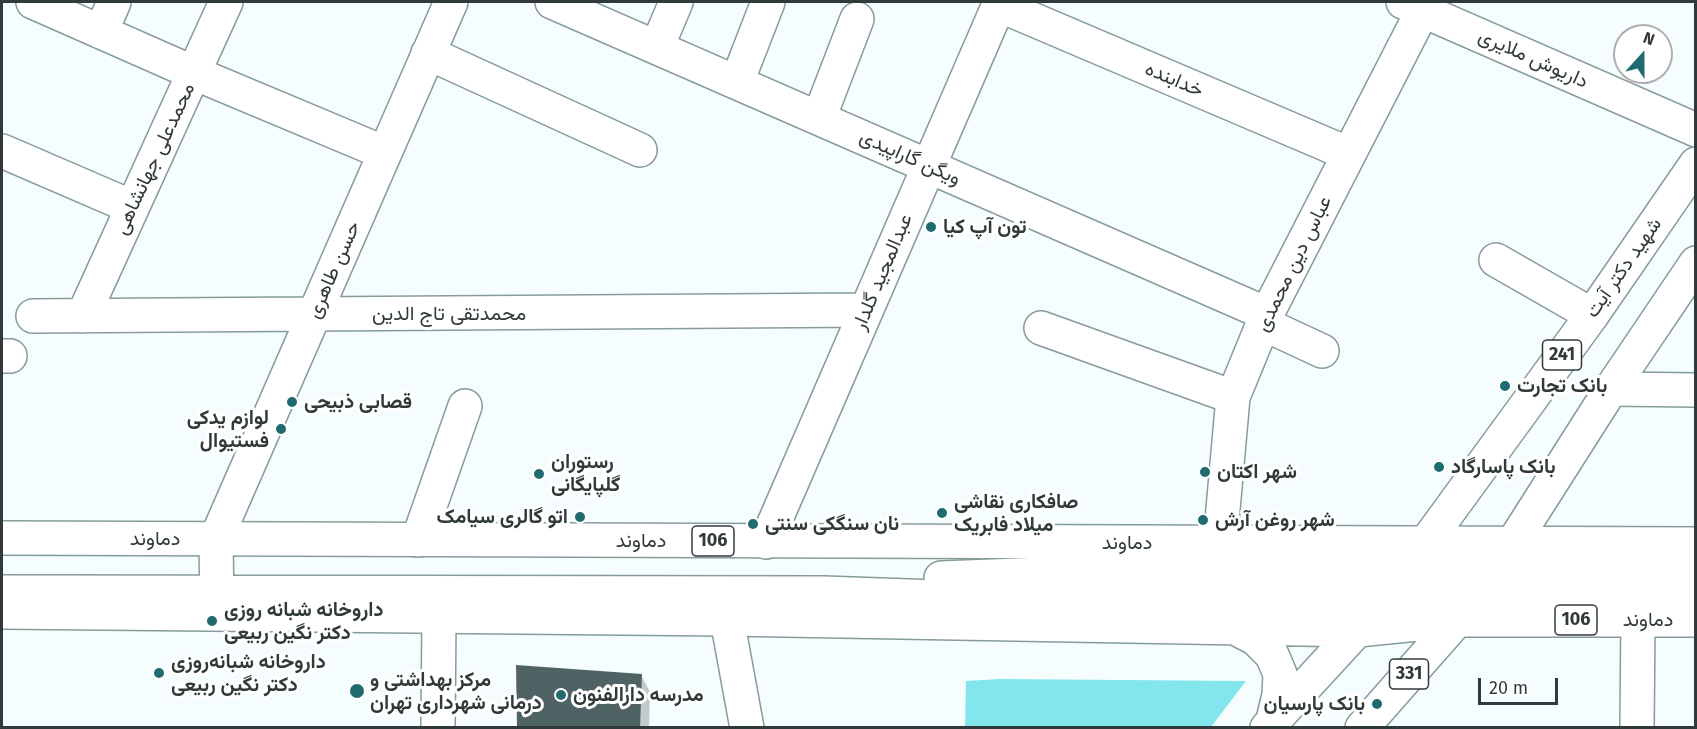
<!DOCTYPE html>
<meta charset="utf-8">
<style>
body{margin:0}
#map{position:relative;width:1697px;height:729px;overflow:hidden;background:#f5fdfe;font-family:"Fira Sans",sans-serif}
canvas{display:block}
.frame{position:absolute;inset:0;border:3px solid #313a3a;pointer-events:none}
.north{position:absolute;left:1613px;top:24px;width:60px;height:60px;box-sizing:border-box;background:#fff;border:2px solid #adb0b0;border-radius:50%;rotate:21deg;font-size:16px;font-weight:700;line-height:24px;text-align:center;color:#313a3a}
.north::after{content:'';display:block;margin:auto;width:21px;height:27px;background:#1f6b70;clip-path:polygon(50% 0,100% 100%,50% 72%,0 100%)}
.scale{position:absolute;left:1478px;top:678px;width:80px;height:27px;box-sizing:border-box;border:3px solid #313a3a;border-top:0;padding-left:8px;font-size:18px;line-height:21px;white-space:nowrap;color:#313a3a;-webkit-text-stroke:4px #fff;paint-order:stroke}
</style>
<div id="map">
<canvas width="1697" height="729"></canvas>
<div class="frame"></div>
<div class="north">N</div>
<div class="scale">20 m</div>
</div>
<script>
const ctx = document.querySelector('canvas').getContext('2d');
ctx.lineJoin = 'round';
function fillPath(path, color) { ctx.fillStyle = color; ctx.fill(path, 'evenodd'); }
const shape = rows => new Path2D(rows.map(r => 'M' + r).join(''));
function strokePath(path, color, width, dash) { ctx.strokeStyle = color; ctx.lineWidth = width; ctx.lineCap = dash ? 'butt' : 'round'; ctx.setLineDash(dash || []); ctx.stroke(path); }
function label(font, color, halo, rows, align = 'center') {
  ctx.font = font + ' "Fira Sans",Vazirmatn,sans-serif'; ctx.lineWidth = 6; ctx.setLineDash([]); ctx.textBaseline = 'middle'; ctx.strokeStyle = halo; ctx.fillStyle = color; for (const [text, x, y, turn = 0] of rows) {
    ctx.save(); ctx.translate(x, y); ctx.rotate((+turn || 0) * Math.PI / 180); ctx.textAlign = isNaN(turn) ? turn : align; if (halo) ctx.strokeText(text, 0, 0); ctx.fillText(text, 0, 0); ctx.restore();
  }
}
const green = shape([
 [1000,679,1246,681,1211,727,965,727,966,681]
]);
const shadow = shape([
 [641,675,650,692,649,728,519,728]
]);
const building = shape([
 [516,665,642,674,640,728,517,728]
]);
const minor = shape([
 [33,2,194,73,385,153],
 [552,2,1267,314],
 [1403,2,1696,130],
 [999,5,1349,154],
 [101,32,114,2],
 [657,47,676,2],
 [428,53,640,150],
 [737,82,768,2],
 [819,118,857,19],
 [2,151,132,207],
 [1496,260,1592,315],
 [33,316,866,310],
 [83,316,226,2],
 [1264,324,1322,351],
 [1041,328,1233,397],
 [2,356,10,356],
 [1611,389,1696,390],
 [418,540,465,406],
 [766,542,1000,2],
 [1220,543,1233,397,1267,314,1427,2],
 [941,578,1095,572,1405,571,1696,573],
 [2,592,824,593,1078,602,1316,604,1696,598],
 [217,613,216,539,451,2],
 [727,619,747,728],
 [438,728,439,617],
 [1637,728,1638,619]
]);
const major = shape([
 [2,538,1696,544],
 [2,612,727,619,1358,630,1457,620,1696,620],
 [1235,628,1256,639,1272,655,1280,674,1279,695,1273,720],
 [1267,728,1382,603,1592,315,1696,164],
 [1362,728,1457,620,1513,543,1611,389,1696,263]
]);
const markers = [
 [931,227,6,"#1f6b70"],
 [1505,386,6,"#1f6b70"],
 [292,402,6,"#1f6b70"],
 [281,429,6,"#1f6b70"],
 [1439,467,6,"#1f6b70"],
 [1205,472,6,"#1f6b70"],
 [539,474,6,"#1f6b70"],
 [942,513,6,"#1f6b70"],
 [580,517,6,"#1f6b70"],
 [1203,520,6,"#1f6b70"],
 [753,524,6,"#1f6b70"],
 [212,621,6,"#1f6b70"],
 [159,673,6,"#1f6b70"],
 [357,691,8,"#1f6b70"],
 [561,695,6,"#1f6b70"],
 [1377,704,6,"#1f6b70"]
];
const shields = [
 [1562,355,39],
 [713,541,42],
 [1576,620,42],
 [1409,674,39]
];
const shieldNames = [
 ["241",1562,355],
 ["106",713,541],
 ["106",1576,620],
 ["331",1409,674]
];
const streetNames = [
 ["داریوش ملایری",1533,59,24],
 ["خدابنده",1174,80,23],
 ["ویگن گاراپیدی",910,158,24],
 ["محمدعلی جهانشاهی",155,159,-65],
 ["عباس دین محمدی",1294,264,-64],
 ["شهید دکتر آیت",1624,268,-55],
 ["حسن طاهری",334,270,-66],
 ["عبدالمجید گلدار",883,272,-67],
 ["محمدتقی تاج الدین",449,314],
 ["دماوند",155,539],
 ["دماوند",641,541],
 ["دماوند",1127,543],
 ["دماوند",1648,620]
];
const poiNames = [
 ["تون آپ کیا",943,227],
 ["بانک تجارت",1517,386],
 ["قصابی ذبیحی",304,402],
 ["لوازم یدکی",269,418,"right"],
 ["فستیوال",269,441,"right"],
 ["رستوران",551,462],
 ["گلپایگانی",551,485],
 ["بانک پاسارگاد",1451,467],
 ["شهر اکتان",1217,472],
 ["صافکاری نقاشی",954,502],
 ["میلاد فابریک",954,525],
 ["اتو گالری سیامک",568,517,"right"],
 ["شهر روغن آرش",1215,520],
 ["نان سنگکی سنتی",765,524],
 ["داروخانه شبانه روزی",224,610],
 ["دکتر نگین ربیعی",224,633],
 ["داروخانه شبانه‌روزی",171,662],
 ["دکتر نگین ربیعی",171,685],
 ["مرکز بهداشتی و",370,680],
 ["درمانی شهرداری تهران",370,703],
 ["مدرسه دارالفنون",573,695],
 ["بانک پارسیان",1365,704,"right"]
];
fillPath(green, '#83e6ed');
fillPath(shadow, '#0003');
fillPath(building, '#506364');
strokePath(minor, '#879b9c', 36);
strokePath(major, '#879b9c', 36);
strokePath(minor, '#fff', 33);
strokePath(major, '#fff', 33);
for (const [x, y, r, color] of markers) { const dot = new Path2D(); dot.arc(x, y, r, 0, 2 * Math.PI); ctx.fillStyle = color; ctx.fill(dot); strokePath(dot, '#fff', 2); }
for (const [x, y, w] of shields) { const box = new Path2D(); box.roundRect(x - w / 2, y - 15, w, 30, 4.5); ctx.fillStyle = '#fff'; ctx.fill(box); strokePath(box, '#313a3a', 1.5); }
label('bold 18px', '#313a3a', null, shieldNames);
label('20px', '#313a3a', '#fff', streetNames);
label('bold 20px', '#313a3a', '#fff', poiNames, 'left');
</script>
